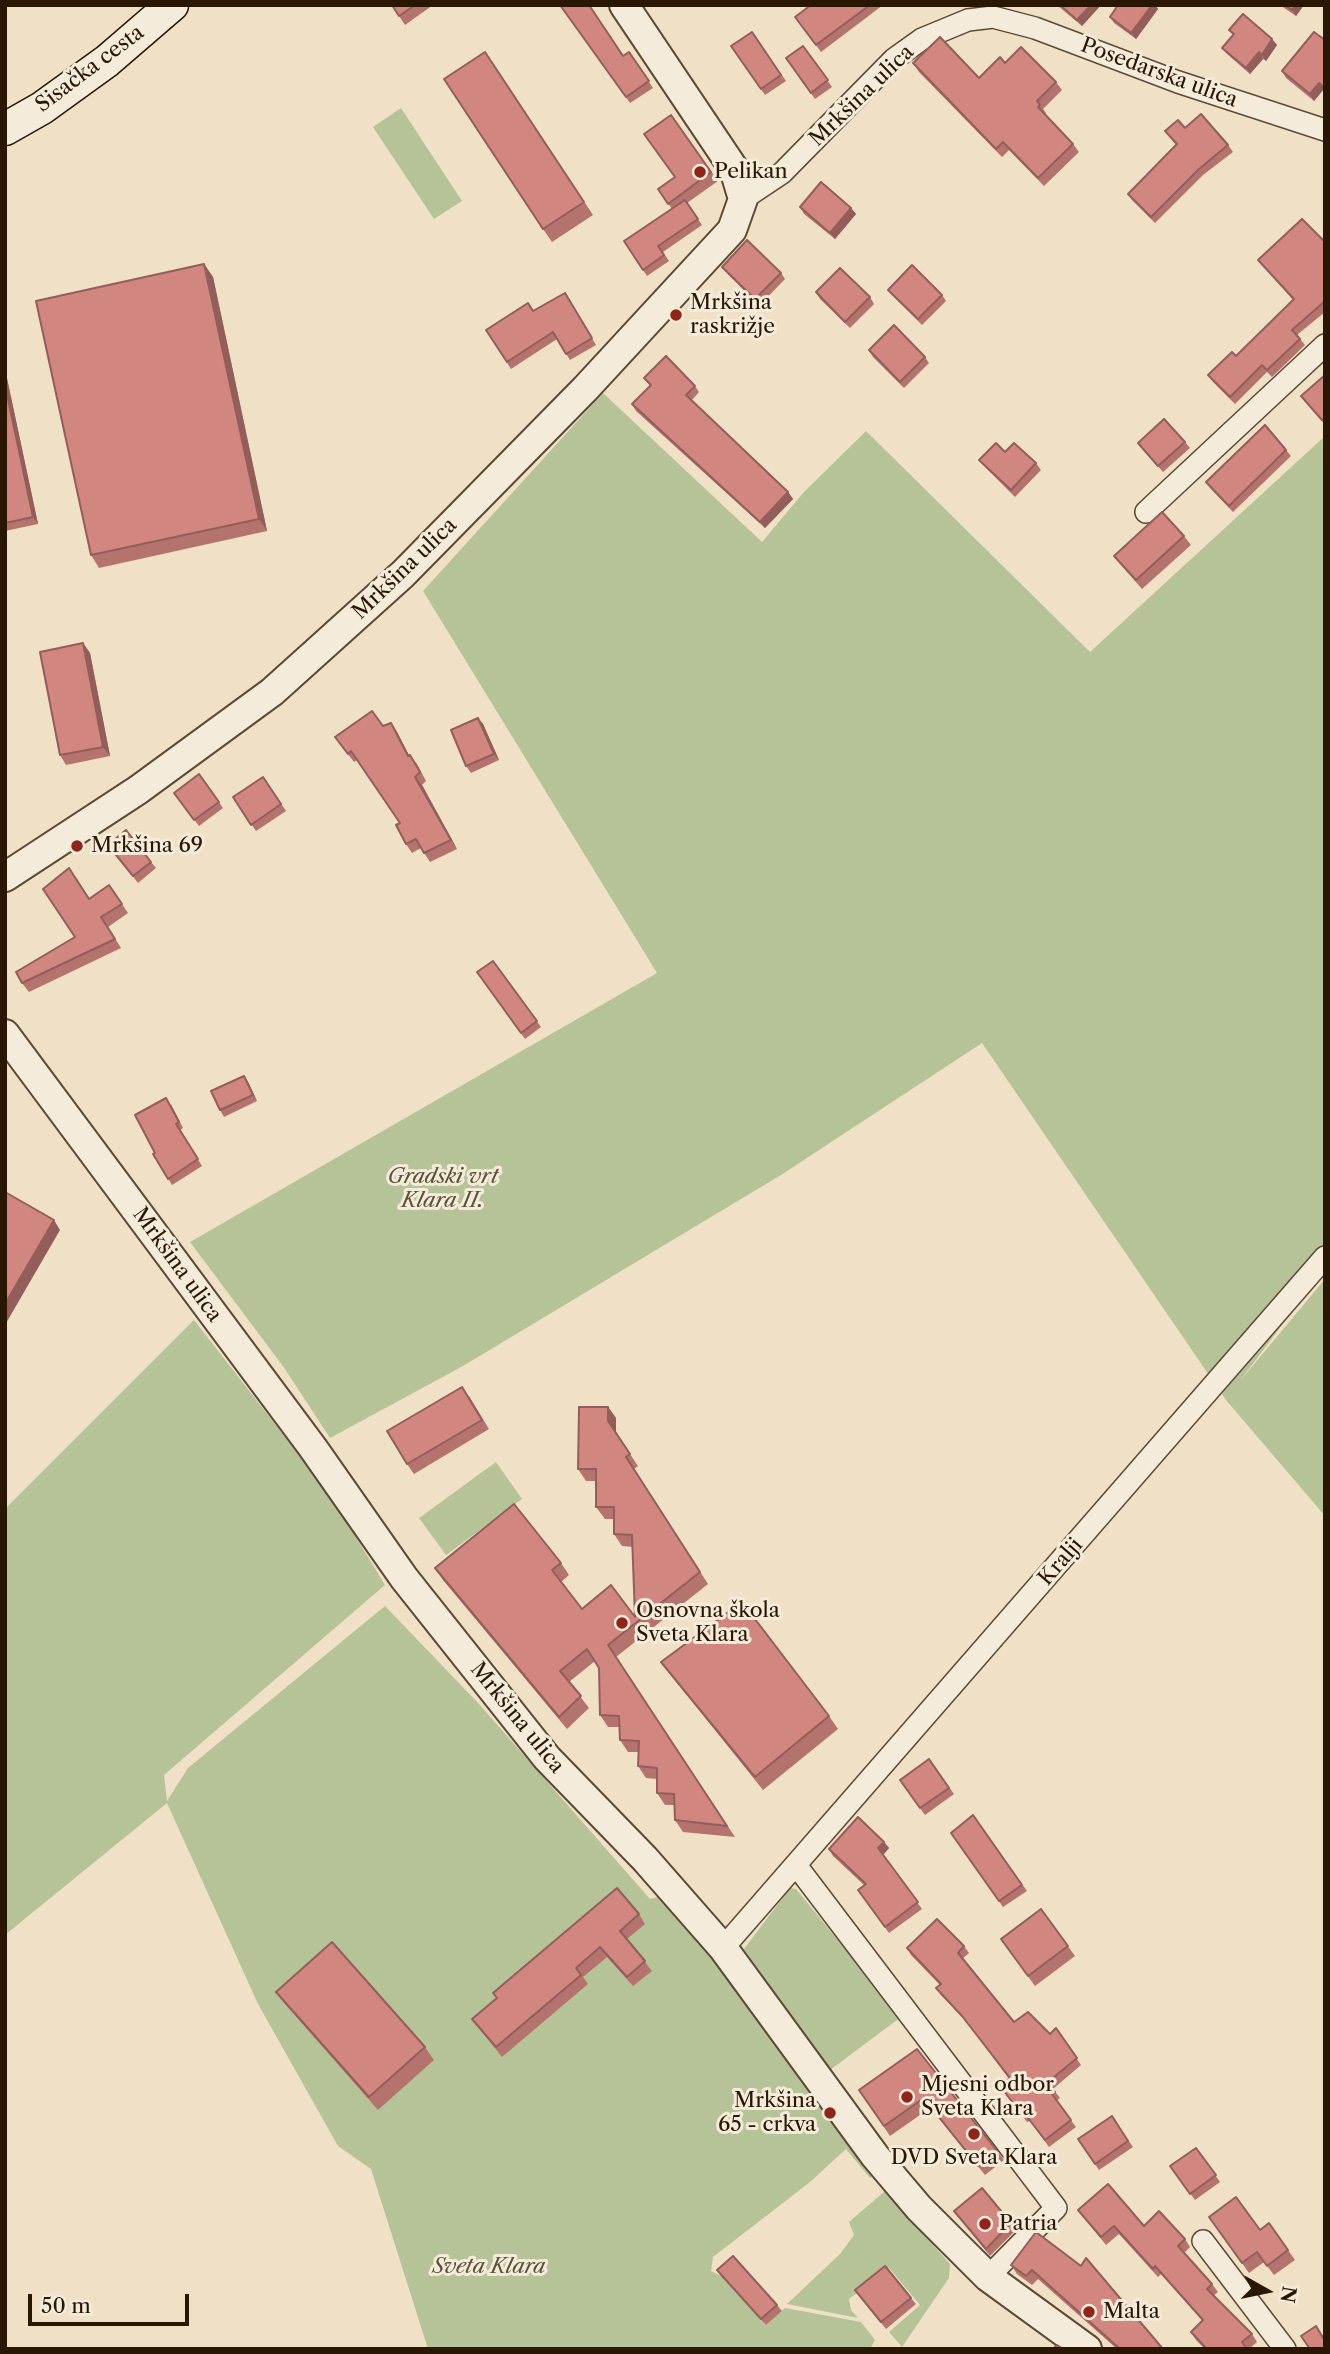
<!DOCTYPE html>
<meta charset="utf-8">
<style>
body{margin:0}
#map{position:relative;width:1330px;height:2354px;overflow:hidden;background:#f0e0c6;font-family:"Libre Caslon Text",serif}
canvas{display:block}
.frame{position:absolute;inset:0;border:7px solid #291703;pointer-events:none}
.north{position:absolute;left:1232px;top:2256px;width:70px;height:70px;-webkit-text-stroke:5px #f5ebda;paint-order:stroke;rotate:99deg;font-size:19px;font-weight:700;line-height:28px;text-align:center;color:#291703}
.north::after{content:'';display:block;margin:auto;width:24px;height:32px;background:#291703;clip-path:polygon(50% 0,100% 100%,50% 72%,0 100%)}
.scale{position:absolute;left:28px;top:2294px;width:161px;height:32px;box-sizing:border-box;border:4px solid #291703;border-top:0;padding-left:9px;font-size:21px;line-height:24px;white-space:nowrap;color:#291703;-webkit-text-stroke:5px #f5ebda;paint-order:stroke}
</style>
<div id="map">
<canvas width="1330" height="2354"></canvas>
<div class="frame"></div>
<div class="north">N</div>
<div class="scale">50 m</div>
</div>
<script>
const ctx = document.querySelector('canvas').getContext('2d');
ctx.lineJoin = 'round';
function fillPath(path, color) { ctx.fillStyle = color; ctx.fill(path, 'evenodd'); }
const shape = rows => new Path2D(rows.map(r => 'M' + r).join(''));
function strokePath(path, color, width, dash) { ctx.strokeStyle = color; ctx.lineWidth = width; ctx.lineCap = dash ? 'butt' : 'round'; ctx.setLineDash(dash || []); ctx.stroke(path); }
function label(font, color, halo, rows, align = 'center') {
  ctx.font = font + ' "Libre Caslon Text",serif'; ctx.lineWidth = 6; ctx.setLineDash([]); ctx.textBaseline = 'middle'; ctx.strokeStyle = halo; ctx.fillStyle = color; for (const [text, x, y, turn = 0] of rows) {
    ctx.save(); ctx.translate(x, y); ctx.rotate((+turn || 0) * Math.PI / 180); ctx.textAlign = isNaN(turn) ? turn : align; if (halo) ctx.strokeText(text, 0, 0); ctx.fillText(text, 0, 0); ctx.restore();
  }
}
const green = shape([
 [401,108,462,201,434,219,373,127],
 [603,393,762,542,804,492,866,431,1090,652,1325,436,1325,1268,1240,1381,1325,1279,1325,1516,1226,1400,982,1043,781,1175,463,1366,330,1438,285,1369,190,1242,657,973,423,591],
 [194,1320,331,1496,385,1585,164,1775,167,1801,188,1768,385,1606,479,1704,650,1899,661,1896,714,1958,872,2176,870,2178,846,2149,810,2182,713,2257,711,2271,721,2276,766,2325,785,2308,861,2322,875,2340,870,2349,428,2349,371,2169,338,2146,258,2004,167,1803,5,1935,5,1509],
 [496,1462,522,1499,446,1555,419,1518],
 [790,1888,796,1889,901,2017,830,2070,744,1949],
 [885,2191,950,2264,949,2278,902,2347,889,2332,920,2305,889,2268,849,2299,851,2310,858,2318,787,2304,840,2254,854,2235,849,2222]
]);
const minor = shape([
 [743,199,782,173,894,59,922,39,968,20,993,17,1035,28,1178,82,1325,130],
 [1146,512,1325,345],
 [796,1865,1056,2208,988,2277],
 [723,1948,1325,1257],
 [1203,2241,1285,2349]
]);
const tertiary = shape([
 [5,877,138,790,272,692,403,574,585,389,732,230,743,199,734,169,624,5],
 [5,1034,313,1448,404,1578,547,1758,645,1859,723,1948,875,2156,919,2208,988,2277,1087,2349]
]);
const secondary = shape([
 [5,129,42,108,107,61,172,5]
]);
const wall = shape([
 [392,5,433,5,405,25],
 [560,5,593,5,590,7,624,56,629,52,653,88,630,103],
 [811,5,883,5,821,52,795,17],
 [1057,5,1101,5,1082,26],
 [1118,5,1155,5,1158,9,1136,39,1114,23,1110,17],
 [1280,5,1304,5,1296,16],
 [1229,30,1272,39,1277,45,1266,61,1263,59,1250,74,1227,54,1222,48,1233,35],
 [752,32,786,81,765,95,731,46],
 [1325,40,1325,90,1324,89,1314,101,1286,78,1282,71],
 [803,46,832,87,815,99,786,58],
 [913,63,979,78,1005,63,1056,82,1062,90,1043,109,1046,113,1045,114,1073,144,1079,152,1044,186,1009,150,1002,157,919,72],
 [494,65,593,215,552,242,543,229],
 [671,115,718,181,687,203,702,225,663,252,669,261,647,276,624,241,672,209,658,189,675,178],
 [1185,128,1228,145,1233,152,1203,175,1155,223,1132,200,1128,194,1176,145,1165,131],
 [800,207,851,208,856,214,835,239,804,214],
 [1325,242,1325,312,1297,335,1305,345,1272,377,1267,372,1235,404,1213,382,1208,375,1236,356,1293,300,1258,260],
 [204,264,213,277,267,531,99,568,91,555],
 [722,267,781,273,785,279,759,306,727,273],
 [888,290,942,295,946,301,922,325,893,296],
 [816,292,870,297,874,304,850,328,820,299],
 [565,293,596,345,570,360,557,339,511,369,486,330,533,311],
 [869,350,925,357,929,363,904,388,873,357],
 [5,369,38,524,5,531],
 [1325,375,1325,425,1301,396],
 [644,378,695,386,699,392,692,400,788,492,793,499,765,528,636,411,632,404,650,386],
 [1185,442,1190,448,1163,472,1138,443],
 [1286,450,1291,456,1233,512,1211,489,1206,482],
 [1005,452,1036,463,1041,470,1015,497,984,466,979,460],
 [1184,536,1191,545,1142,589,1121,565,1114,556],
 [83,643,90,653,110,756,66,765,60,755],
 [478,718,483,724,499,760,471,773,466,766],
 [391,723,397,732,409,756,417,764,426,781,422,785,457,849,430,862,421,848,412,853,406,844,400,823,357,760,354,762,335,737,383,726],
 [199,774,223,808,199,826,174,793],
 [263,777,286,811,256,831,233,797],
 [113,851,151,862,156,868,138,883],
 [109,885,128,913,108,927,121,948,29,992,22,983,75,937,90,899],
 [493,961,541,1027,525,1039,477,972],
 [244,1076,248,1082,257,1101,224,1117,220,1110],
 [171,1104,183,1128,180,1130,202,1166,172,1185,153,1154,155,1153],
 [469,1396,489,1429,414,1474,407,1464],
 [608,1407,616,1418,616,1433,638,1466,634,1469,708,1584,616,1657,735,1837,683,1832,675,1820,674,1805,665,1805,657,1793,657,1779,646,1778,638,1766,638,1752,628,1752,620,1740,619,1727,608,1727,600,1715,599,1668,595,1661,569,1682,589,1708,567,1729,443,1580,435,1568,561,1563,569,1575,561,1582,582,1609,635,1617,633,1547,622,1546,614,1534,614,1519,605,1519,596,1507,596,1481,586,1481,578,1469],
 [661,1662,829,1716,838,1729,763,1790,670,1674],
 [929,1759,954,1794,925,1815,900,1780],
 [973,1815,1027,1891,1003,1907,951,1833],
 [884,1842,889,1848,883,1855,922,1909,889,1933,858,1890,864,1885,833,1856,829,1849],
 [1041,1909,1075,1956,1035,1986,1001,1939],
 [639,1914,645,1924,627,1939,652,1971,633,1986,607,1957,583,1977,588,1984,502,2057,472,2019],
 [964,1946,969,1953,962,1959,1014,2022,1050,2034,1056,2028,1081,2065,1053,2089,1060,2098,1056,2101,1076,2127,1049,2147,1030,2121,1027,2122,1000,2086,1009,2079,967,2022,941,1995,936,1988,940,1985,911,1955,907,1948],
 [276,1992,425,2047,434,2060,378,2110,285,2004],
 [917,2049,1004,2160,985,2175,930,2108,890,2136,859,2090],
 [1112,2116,1133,2147,1099,2170,1078,2139],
 [1196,2148,1220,2182,1195,2200,1170,2166],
 [1078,2210,1144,2226,1185,2239,1190,2247,1184,2253,1212,2284,1218,2292,1213,2296,1252,2334,1257,2342,1249,2349,1205,2349,1196,2340,1191,2332,1202,2320,1161,2274,1158,2277,1119,2234,1106,2245],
 [954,2211,1011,2223,1016,2230,990,2256],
 [1209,2217,1260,2230,1269,2223,1295,2260,1274,2275,1264,2262,1249,2273],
 [1036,2232,1163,2349,1117,2349,1038,2279,1032,2285,1017,2274,1011,2265],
 [717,2270,777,2305,782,2311,766,2325,721,2276],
 [855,2290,911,2298,916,2304,886,2329]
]);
const shadedWall = shape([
 [1091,5,1101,5,1082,26,1077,20],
 [1152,5,1155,5,1158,9,1136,39,1131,33],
 [1295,5,1304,5,1296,16,1292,10],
 [1272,39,1277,45,1266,61,1262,55],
 [1259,52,1263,59,1250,74,1246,68],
 [1319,83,1324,89,1314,101,1310,94],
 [851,208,856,214,835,239,830,233],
 [204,264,213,277,267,531,259,519],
 [5,369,38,524,33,517,5,385],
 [788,492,793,499,765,528,760,522],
 [83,643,90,653,110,756,103,747],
 [478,718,483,724,499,760,494,754],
 [391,723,397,732,414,765,408,756],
 [415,777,422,785,457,849,451,840],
 [244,1076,248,1082,257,1101,253,1095],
 [54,1220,60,1230,5,1325,5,1304],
 [608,1407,616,1418,616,1433,638,1466,608,1421],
 [884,1842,889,1848,883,1855,878,1848]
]);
const building = shape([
 [392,5,415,5,399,16,392,5],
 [560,5,589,5,623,56,629,52,649,81,626,97,560,5],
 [811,5,870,5,816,45,795,17,811,5],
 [1060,5,1091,5,1077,20,1060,5],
 [1118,5,1152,5,1131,33,1110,17,1118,5],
 [1285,5,1295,5,1292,10,1285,5],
 [1243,14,1272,39,1262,55,1259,52,1246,68,1222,48,1234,34,1229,30,1243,14],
 [752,32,781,75,761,89,731,46,752,32],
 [1314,32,1325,40,1325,88,1319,83,1310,94,1282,71,1314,32],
 [940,37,979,78,1000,57,1005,63,1021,47,1056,82,1037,101,1040,105,1038,107,1073,144,1038,178,1003,142,996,149,913,63,940,37],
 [803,46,828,80,811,93,786,58,803,46],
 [485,52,584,202,543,229,444,79,485,52],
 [1201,114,1228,145,1199,169,1151,217,1128,194,1177,144,1165,131,1178,120,1185,128,1201,114],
 [671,115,711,172,668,204,658,189,675,177,644,134,671,115],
 [821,182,851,208,830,233,800,207,821,182],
 [685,200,698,219,658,246,664,255,643,270,624,241,685,200],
 [1302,219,1325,242,1325,301,1292,330,1300,339,1267,370,1262,365,1230,397,1208,375,1232,352,1236,356,1294,299,1258,260,1302,219],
 [747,240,781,273,755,299,722,267,747,240],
 [204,264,259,519,91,555,36,301,204,264],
 [912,265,942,295,918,319,888,290,912,265],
 [840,268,870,297,845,322,816,292,840,268],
 [565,293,592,338,566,354,553,332,507,362,486,330,528,303,533,311,565,293],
 [894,325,925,357,900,382,869,350,894,325],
 [666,356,695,386,686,395,788,492,760,522,632,404,651,385,644,378,666,356],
 [1325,375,1325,418,1322,420,1301,396,1325,375],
 [5,385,33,517,5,523,5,385],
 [1164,419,1185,442,1158,466,1138,443,1164,419],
 [1265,425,1286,450,1229,506,1206,482,1265,425],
 [996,443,1005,452,1014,443,1036,463,1011,490,979,460,996,443],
 [1162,512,1184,536,1136,580,1114,556,1162,512],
 [83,643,103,747,60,755,40,652,83,643],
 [372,711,383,726,391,723,408,756,410,755,420,772,415,777,451,840,424,853,416,839,406,844,396,825,400,823,351,751,348,754,335,737,372,711],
 [478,718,494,754,466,766,451,730,478,718],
 [199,774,219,802,194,820,174,793,199,774],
 [263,777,281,804,251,825,233,797,263,777],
 [126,830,151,862,133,876,108,845,126,830],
 [69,868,89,899,109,885,122,904,101,917,115,939,22,983,16,972,75,937,43,889,69,868],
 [493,961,537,1021,521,1033,477,972,493,961],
 [244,1076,253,1095,220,1110,211,1091,244,1076],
 [166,1098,179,1122,176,1124,198,1159,168,1179,153,1154,155,1153,135,1115,166,1098],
 [5,1192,54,1220,5,1304,5,1192],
 [462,1387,482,1420,407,1464,387,1431,462,1387],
 [579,1407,608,1407,608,1421,630,1454,626,1457,700,1572,608,1645,727,1826,675,1820,674,1794,657,1793,657,1768,638,1766,639,1741,620,1740,619,1716,600,1715,599,1668,587,1649,560,1671,581,1696,559,1717,435,1568,514,1504,561,1563,552,1570,582,1609,611,1585,635,1617,632,1535,614,1534,614,1507,596,1507,596,1469,578,1469,579,1407],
 [742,1602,829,1716,755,1777,661,1662,742,1602],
 [929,1759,949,1788,920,1808,900,1780,929,1759],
 [973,1815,1022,1885,999,1901,951,1833,973,1815],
 [858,1817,884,1842,878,1848,918,1902,885,1927,858,1890,866,1884,829,1849,858,1817],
 [617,1888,639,1914,620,1931,645,1961,627,1977,600,1947,576,1968,581,1975,496,2047,472,2019,497,1998,493,1993,617,1888],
 [1041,1909,1068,1946,1028,1976,1001,1939,1041,1909],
 [937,1919,964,1946,958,1953,1014,2022,1028,2012,1050,2034,1056,2028,1077,2058,1048,2082,1055,2092,1052,2094,1071,2120,1045,2140,1025,2114,1023,2116,1000,2086,1010,2078,962,2016,936,1988,941,1984,907,1948,937,1919],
 [332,1942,425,2047,369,2097,276,1992,332,1942],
 [917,2049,997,2151,978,2166,924,2098,884,2126,859,2090,917,2049],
 [1112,2116,1128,2141,1095,2164,1078,2139,1112,2116],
 [1196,2148,1216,2175,1190,2194,1170,2166,1196,2148],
 [1108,2184,1144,2226,1159,2211,1185,2239,1178,2246,1212,2284,1207,2289,1252,2334,1242,2342,1247,2349,1207,2349,1191,2332,1203,2320,1155,2266,1153,2269,1114,2226,1101,2237,1078,2210,1108,2184],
 [982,2188,1011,2223,986,2249,954,2211,982,2188],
 [1236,2197,1260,2230,1269,2223,1288,2250,1267,2266,1257,2252,1242,2263,1209,2217,1236,2197],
 [1036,2232,1081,2266,1086,2258,1163,2349,1120,2349,1032,2270,1026,2276,1011,2265,1036,2232],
 [733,2256,777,2305,761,2319,717,2270,733,2256],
 [885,2266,911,2298,881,2322,855,2290,885,2266],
 [1316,2326,1325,2341,1325,2349,1310,2349,1301,2336,1316,2326],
 [1057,2345,1063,2349,1053,2349,1057,2345]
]);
const markers = [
 [700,172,7,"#8f2418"],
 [676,315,7,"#8f2418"],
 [77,846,7,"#8f2418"],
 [622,1623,7,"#8f2418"],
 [907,2097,7,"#8f2418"],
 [830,2113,7,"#8f2418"],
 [974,2134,7,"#8f2418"],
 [985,2224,7,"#8f2418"],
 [1089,2312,7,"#8f2418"]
];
const streetNames = [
 ["Sisačka cesta",90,69,-37],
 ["Posedarska ulica",1159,73,20],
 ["Mrkšina ulica",862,96,-44],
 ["Mrkšina ulica",405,569,-44],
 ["Mrkšina ulica",177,1265,54],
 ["Kralji",1061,1562,-49],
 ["Mrkšina ulica",517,1718,51]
];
const poiNames = [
 ["Pelikan",714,172],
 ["Mrkšina",690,303],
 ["raskrižje",690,327],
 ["Mrkšina 69",91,846],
 ["Osnovna škola",636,1611],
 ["Sveta Klara",636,1635],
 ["Mjesni odbor",921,2085],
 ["Sveta Klara",921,2109],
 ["Mrkšina",816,2101,"right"],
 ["65 - crkva",816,2125,"right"],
 ["DVD Sveta Klara",974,2158,"center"],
 ["Patria",999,2224],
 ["Malta",1103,2312]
];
const parkNames = [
 ["Gradski vrt",443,1177],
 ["Klara II.",443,1201],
 ["Sveta Klara",489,2267]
];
fillPath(green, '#b6c398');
strokePath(minor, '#5b4934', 24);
strokePath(tertiary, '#5b4934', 32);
strokePath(secondary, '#291703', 35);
strokePath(minor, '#f5ebda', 21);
strokePath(tertiary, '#f5ebda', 28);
strokePath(secondary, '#f5ebda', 32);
fillPath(wall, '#b5736e');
fillPath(shadedWall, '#935e5a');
fillPath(building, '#d28680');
strokePath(building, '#935e5a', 2);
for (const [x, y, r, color] of markers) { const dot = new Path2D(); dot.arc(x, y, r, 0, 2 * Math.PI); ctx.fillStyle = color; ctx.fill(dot); strokePath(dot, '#f5ebda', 2.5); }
label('21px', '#291703', '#f5ebda', streetNames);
label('21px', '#291703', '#f5ebda', poiNames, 'left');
label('italic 21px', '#5a5337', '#f5ebda', parkNames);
</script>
